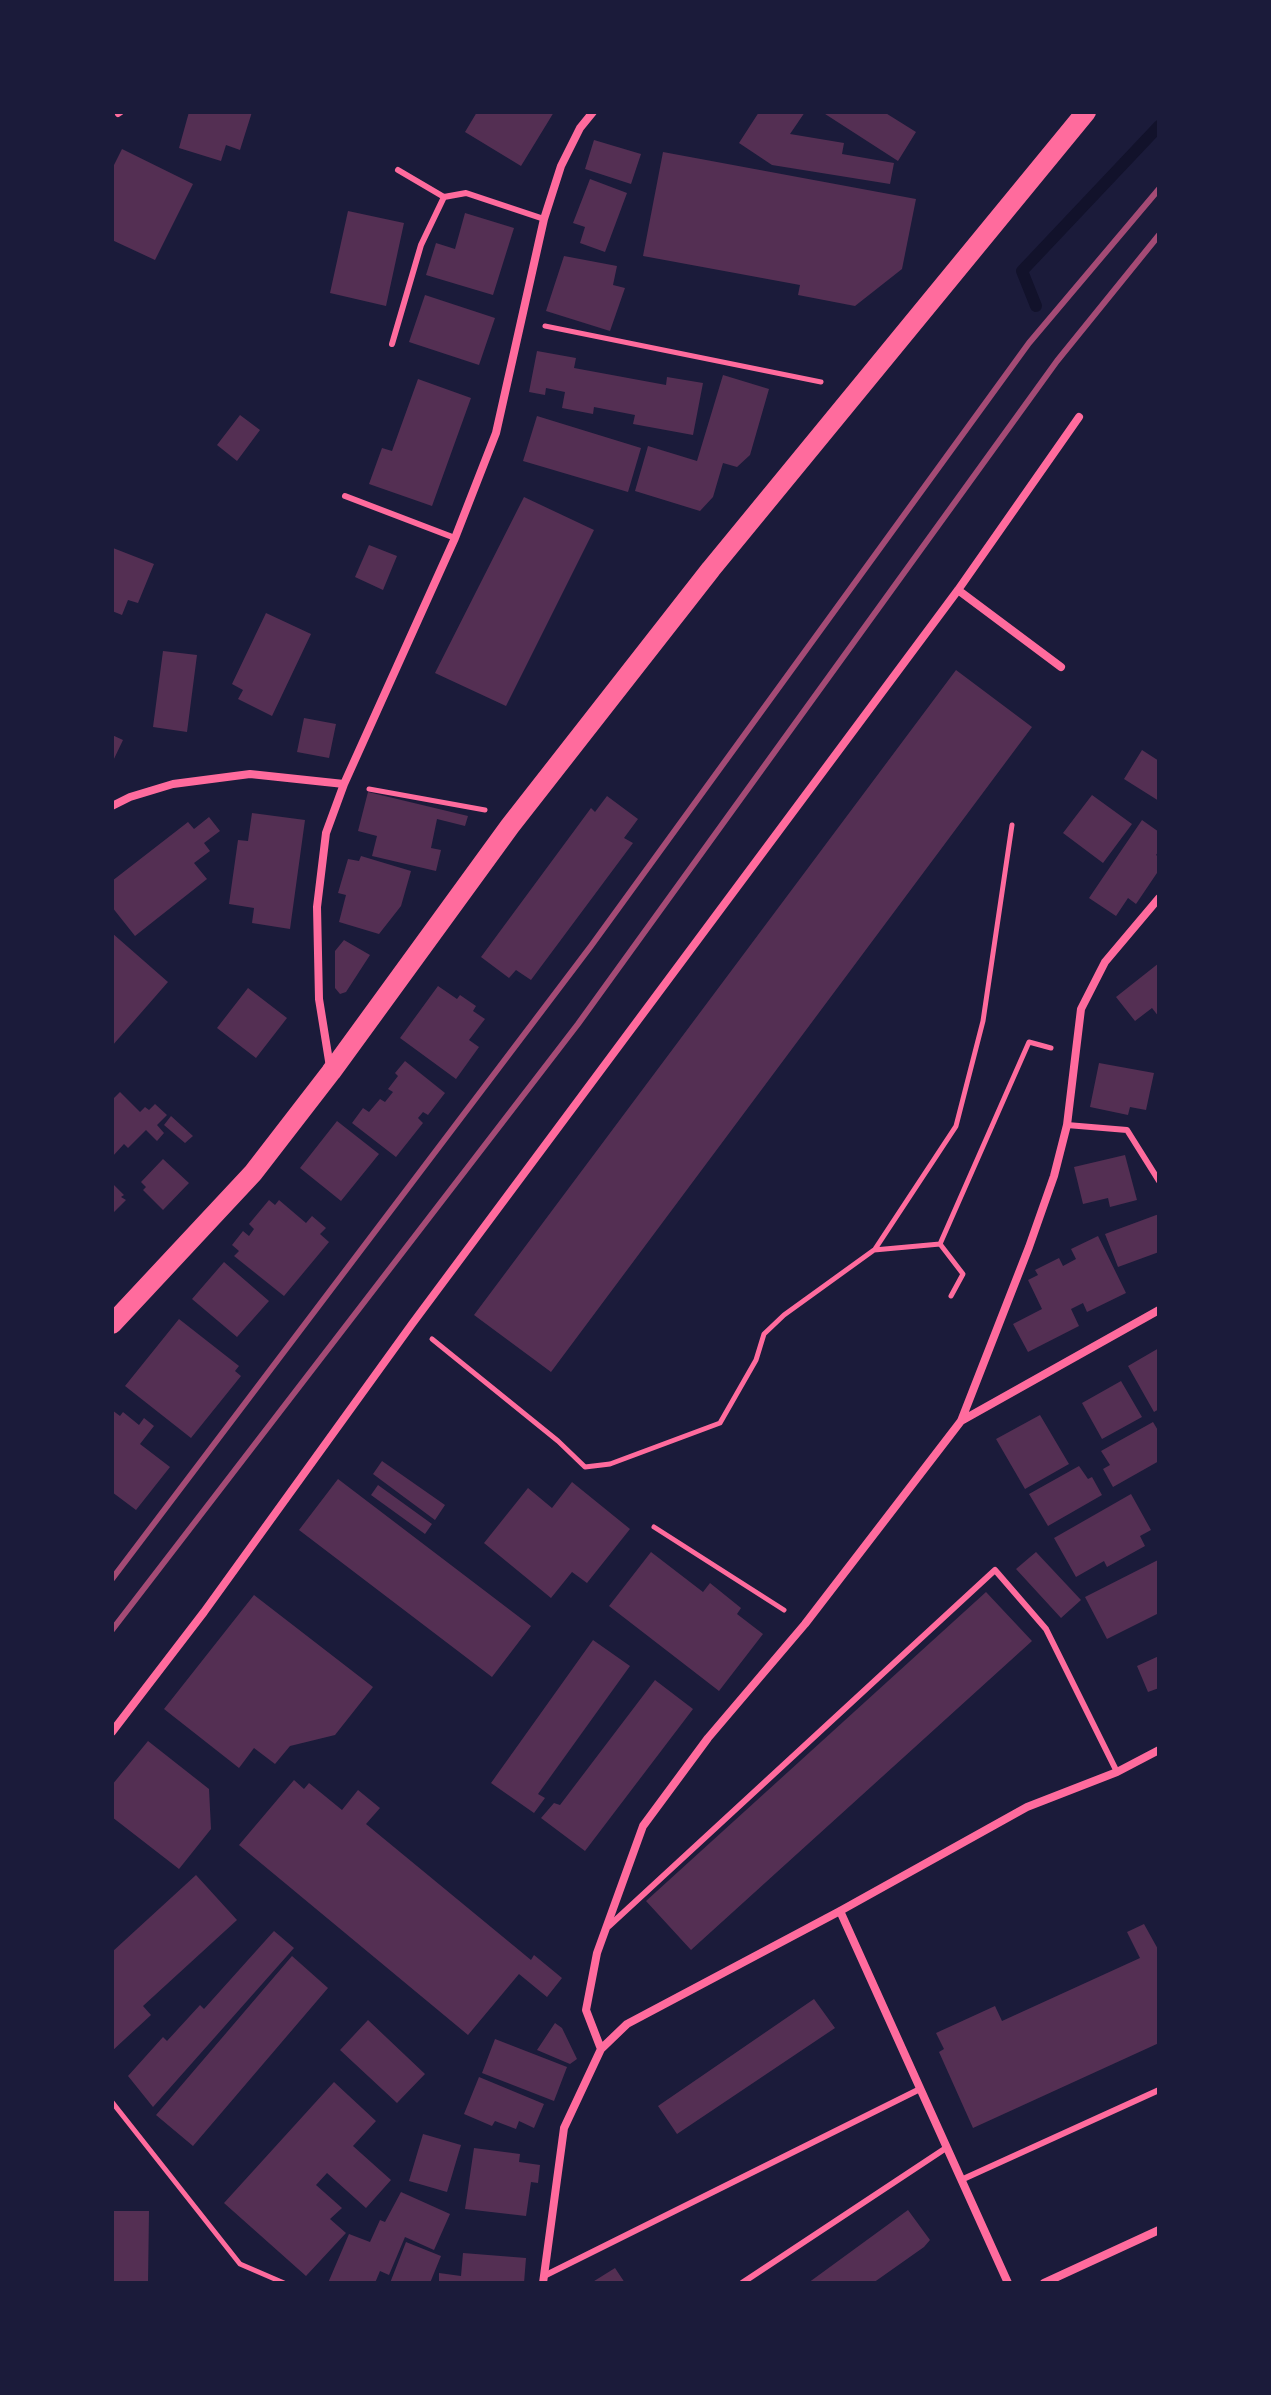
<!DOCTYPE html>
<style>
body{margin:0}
#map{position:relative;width:1271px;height:2395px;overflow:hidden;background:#1b1b3a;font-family:"Roboto Condensed",sans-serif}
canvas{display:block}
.frame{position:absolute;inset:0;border:114px solid #1b1b3a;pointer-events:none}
</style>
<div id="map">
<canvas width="1271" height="2395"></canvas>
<div class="frame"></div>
</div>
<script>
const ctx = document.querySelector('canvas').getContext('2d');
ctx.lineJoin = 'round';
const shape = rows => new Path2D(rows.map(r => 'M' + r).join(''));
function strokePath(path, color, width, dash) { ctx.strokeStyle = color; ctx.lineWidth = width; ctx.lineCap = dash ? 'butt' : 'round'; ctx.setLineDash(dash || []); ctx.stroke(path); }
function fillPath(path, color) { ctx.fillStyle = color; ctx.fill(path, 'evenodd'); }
const stream = shape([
 [1036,306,1022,271,1159,126]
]);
const building = shape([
 [189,112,252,112,240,150,226,145,221,161,179,148],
 [477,112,554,112,521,166,465,132],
 [759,112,805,112,790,134,844,143,842,154,894,163,890,184,772,165,739,143],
 [822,112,884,112,916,132,898,161],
 [594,140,641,154,631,184,585,169],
 [122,149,193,184,155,260,112,240,112,169],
 [663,152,916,199,902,269,855,306,798,295,800,285,643,256],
 [590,179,627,193,605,252,580,243,585,227,573,223],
 [348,211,404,223,386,306,330,293],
 [465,213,514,228,493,295,426,275,436,243,455,249],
 [564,256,617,266,613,285,625,288,610,331,546,311],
 [425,295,495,318,479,365,409,342],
 [537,351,576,358,574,368,666,385,667,377,703,383,693,435,633,424,635,415,594,407,593,414,562,408,565,392,546,388,545,395,529,392],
 [723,375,769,389,750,455,737,467,723,463,713,497,700,511,635,491,648,446,697,461],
 [418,379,471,398,432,506,369,484,382,448,392,451],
 [240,415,260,430,237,461,217,445],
 [537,416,641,448,628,492,523,461],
 [524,497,594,530,506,706,435,673],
 [369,545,397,556,383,590,355,577],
 [113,548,154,564,138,603,128,600,122,615,112,611],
 [266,613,311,634,272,716,238,699,243,690,232,684],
 [163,651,197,655,187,732,153,727],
 [956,670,1032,727,551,1372,474,1315],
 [304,718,336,724,329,758,297,752],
 [112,735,123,740,112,763],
 [1142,750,1159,761,1159,801,1124,779],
 [368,792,468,816,465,826,437,819,431,848,441,850,436,871,372,856,377,836,358,831],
 [1092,795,1132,824,1103,863,1063,833],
 [607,796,638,819,624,838,633,843,531,980,516,970,509,978,481,957,591,808,595,812],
 [252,813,305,820,290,929,252,923,254,908,229,904,238,840,248,841],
 [209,817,220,831,204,843,210,851,194,863,207,879,135,936,112,907,112,881,188,822,194,829],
 [1142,820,1159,832,1159,851,1156,855,1159,857,1159,870,1136,904,1128,898,1116,916,1089,898],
 [361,856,411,871,401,906,379,934,339,922,346,895,338,893,348,859,359,861],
 [112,933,168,982,112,1046],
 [344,940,370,955,346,992,340,994,335,988,335,951],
 [1159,963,1159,1017,1152,1008,1135,1021,1116,997],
 [438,986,457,999,460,995,476,1006,473,1011,485,1019,469,1040,479,1047,456,1079,400,1038],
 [248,988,287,1018,256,1058,217,1028],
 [405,1061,445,1093,428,1115,423,1112,418,1118,423,1123,396,1157,352,1123,363,1108,369,1112,380,1099,385,1102,393,1092,388,1089,398,1076,395,1073],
 [1099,1063,1154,1073,1146,1110,1130,1107,1128,1115,1090,1107],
 [120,1092,140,1112,145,1107,149,1110,155,1104,167,1115,157,1125,164,1133,157,1141,146,1130,128,1148,124,1144,112,1157,112,1100],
 [171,1116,193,1136,185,1143,164,1125],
 [337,1121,379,1154,341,1201,300,1168],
 [1125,1155,1137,1200,1110,1207,1108,1198,1083,1204,1074,1167],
 [163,1159,189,1183,163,1210,143,1190,146,1187,141,1182],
 [112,1183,124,1195,121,1197,126,1200,112,1214],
 [269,1200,275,1205,279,1200,306,1223,312,1216,326,1228,320,1234,329,1242,284,1296,234,1256,239,1251,232,1245,243,1231,249,1236,254,1229,249,1224],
 [1159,1214,1159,1252,1118,1267,1105,1234],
 [1098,1236,1126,1293,1087,1312,1083,1303,1071,1309,1079,1326,1028,1352,1013,1324,1042,1309,1028,1280,1038,1275,1035,1270,1059,1258,1063,1266,1076,1259,1071,1249],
 [224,1262,269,1301,237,1337,192,1299],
 [179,1319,239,1366,235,1371,241,1376,191,1438,125,1386],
 [1159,1348,1159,1409,1154,1412,1128,1366],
 [1121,1381,1142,1417,1102,1439,1082,1403],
 [112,1410,120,1416,123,1412,139,1425,144,1418,154,1426,140,1444,170,1467,136,1510,112,1492],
 [1040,1415,1069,1464,1025,1489,996,1439],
 [1153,1422,1159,1432,1159,1461,1113,1487,1103,1469,1110,1465,1101,1451],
 [382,1461,445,1505,435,1520,373,1474],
 [1079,1466,1088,1479,1092,1477,1102,1495,1048,1526,1029,1494],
 [338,1479,531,1626,492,1677,299,1530],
 [572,1482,630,1529,587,1583,572,1572,551,1598,484,1543,528,1488,552,1508],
 [378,1485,432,1524,425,1534,371,1495],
 [1131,1494,1151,1530,1140,1536,1145,1546,1107,1567,1104,1561,1076,1577,1054,1538],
 [651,1552,703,1592,710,1583,741,1608,737,1614,763,1634,719,1691,609,1606],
 [1036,1552,1081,1600,1061,1618,1016,1569],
 [1158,1560,1159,1613,1107,1639,1085,1597],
 [986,1592,1032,1641,691,1950,646,1901],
 [254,1595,373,1687,335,1735,290,1746,275,1764,254,1748,239,1768,164,1709],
 [593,1640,630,1666,538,1794,545,1798,534,1813,491,1783],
 [1159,1656,1159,1688,1148,1692,1137,1666],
 [655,1680,693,1709,585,1851,541,1818,554,1803,560,1805],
 [148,1741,209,1789,211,1829,179,1869,112,1817,112,1785],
 [294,1780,304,1789,309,1783,342,1810,358,1790,380,1808,366,1824,531,1960,534,1955,562,1978,547,1997,519,1974,468,2035,239,1845],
 [196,1875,237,1920,143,2006,151,2015,112,2051,112,1952],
 [1144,1924,1159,1951,1159,2043,973,2128,939,2052,944,2049,936,2033,995,2006,1002,2021,1140,1958,1127,1932],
 [274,1931,294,1948,153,2107,128,2076,163,2037,167,2041,200,2005,204,2009],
 [292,1956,328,1988,193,2146,156,2115],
 [814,1999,835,2028,677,2134,658,2106],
 [368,2020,425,2074,397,2103,340,2050],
 [555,2023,562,2028,577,2059,570,2064,537,2050],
 [495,2039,567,2067,554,2101,482,2073],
 [479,2077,544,2104,534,2128,519,2121,516,2129,495,2121,492,2126,464,2114],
 [334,2082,376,2121,353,2146,391,2180,366,2208,327,2173,316,2185,342,2208,330,2219,346,2233,306,2276,224,2203],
 [423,2134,461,2145,447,2192,409,2181],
 [474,2148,520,2154,519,2162,540,2165,538,2183,531,2182,526,2216,465,2209],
 [401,2192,450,2214,434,2250,405,2237,389,2275,380,2271,375,2283,328,2283,349,2234,370,2242,380,2220,385,2222],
 [908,2210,930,2240,924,2247,873,2283,808,2283],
 [112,2211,149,2211,148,2283,112,2283],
 [406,2242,441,2256,430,2283,390,2283],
 [463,2253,526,2258,524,2283,439,2283,439,2273,461,2276],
 [615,2268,625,2283,591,2283]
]);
const path = shape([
 [545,326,821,382],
 [369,789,485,810],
 [940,1244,1029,1042,1051,1048],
 [940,1244,963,1274,951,1296],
 [875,1249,956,1126,983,1021,1012,825],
 [432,1339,558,1441,585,1467,610,1464,720,1423,756,1360,764,1334,784,1315,874,1250,940,1244],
 [654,1527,784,1610],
 [112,2102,240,2264,284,2283]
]);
const service = shape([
 [118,114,121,112],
 [398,170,444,197,466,193,544,219],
 [392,344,421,245,444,197],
 [345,496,455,538],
 [1067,1125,1127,1130,1159,1181],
 [609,1926,995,1570,1046,1629,1117,1772],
 [961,2180,1159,2090],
 [544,2276,920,2089],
 [742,2283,946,2148]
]);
const minor = shape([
 [958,590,1061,667],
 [112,806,130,797,173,784,250,774,344,784],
 [330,1067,319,999,317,907,326,833,344,784,455,538,496,433,544,219,561,166,580,128,593,112],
 [961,1421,1159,1310],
 [112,1732,204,1612,412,1324,958,590,1079,417],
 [840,1911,1008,2283],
 [601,2049,586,2010,597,1953,643,1826,708,1738,805,1624,961,1421,1029,1247,1054,1176,1067,1125,1081,1009,1105,962,1159,898],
 [543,2283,564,2128,601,2049,627,2024,840,1911,1027,1807,1117,1772,1159,1750],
 [1044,2283,1159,2230]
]);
const primary = shape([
 [112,1324,253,1173,331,1072,510,826,711,569,1086,112]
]);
const rail = shape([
 [112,1579,591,946,1029,343,1159,189],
 [112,1630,578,1024,1057,361,1159,235]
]);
strokePath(stream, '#12122b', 12);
fillPath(building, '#542f53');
strokePath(path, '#ff6b9d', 5);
strokePath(service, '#ff6b9d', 6);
strokePath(minor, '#ff6b9d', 8);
strokePath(primary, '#ff6b9d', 20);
strokePath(rail, '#a44b75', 6);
</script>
